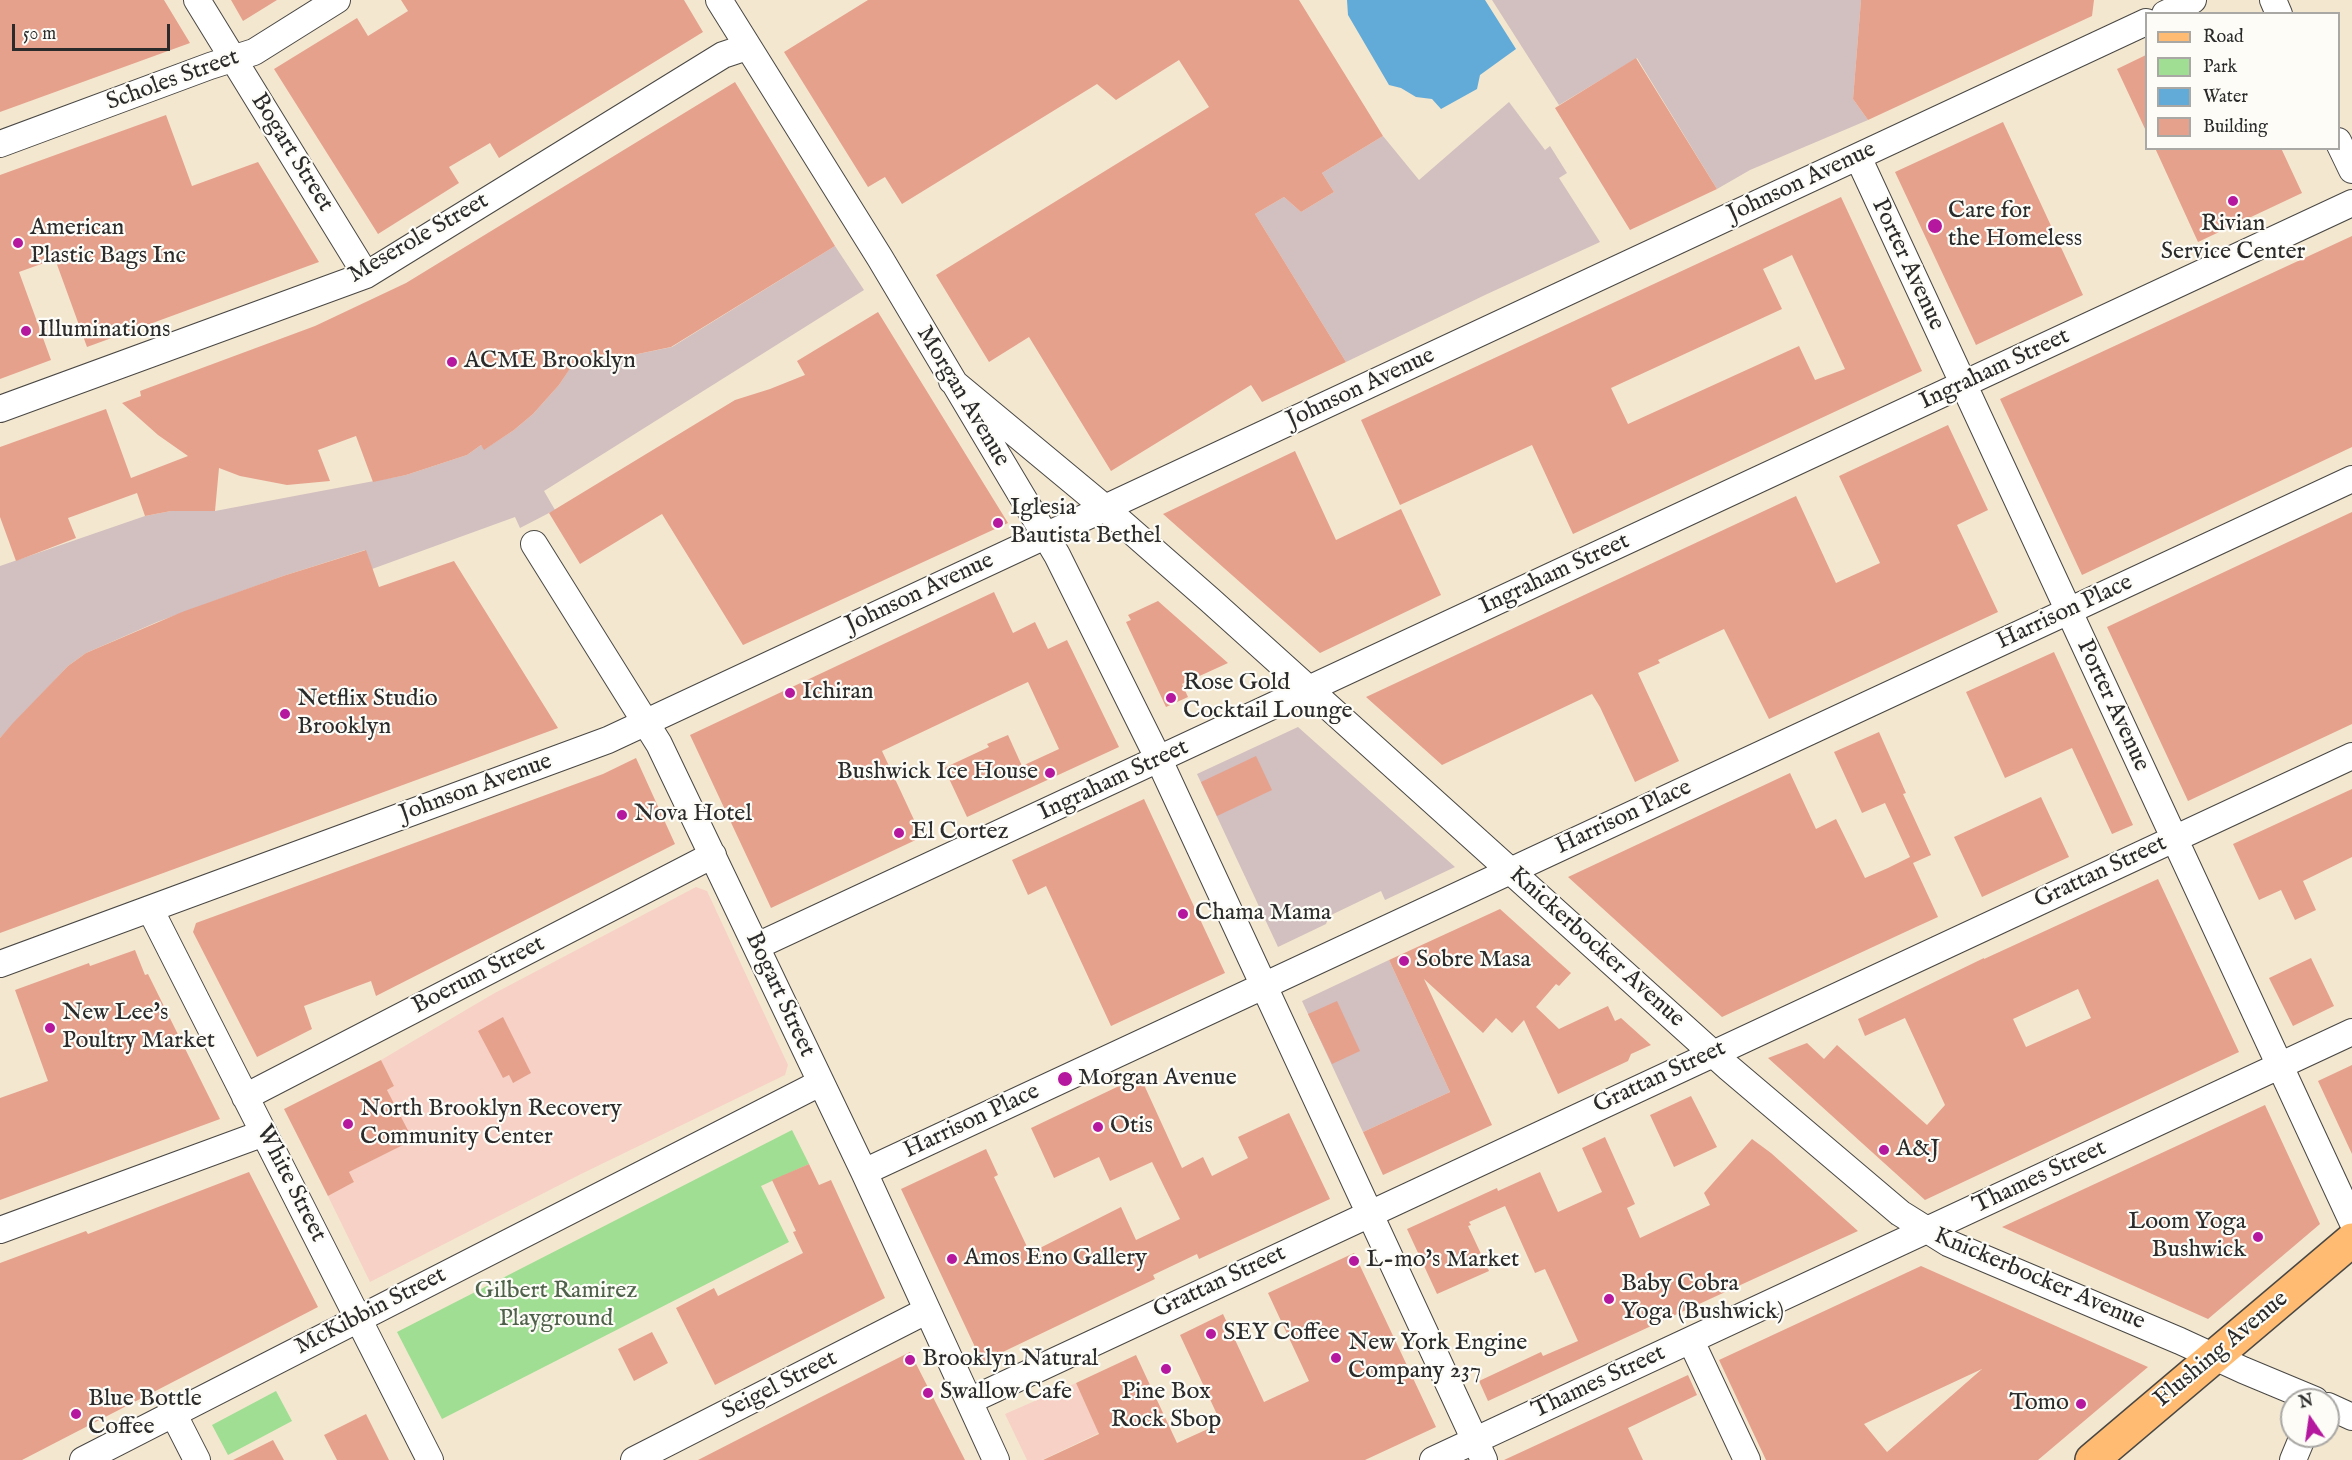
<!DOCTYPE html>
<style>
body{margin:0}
#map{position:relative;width:2352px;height:1460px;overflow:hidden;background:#f3e7cf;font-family:"IM FELL English",serif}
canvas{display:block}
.legend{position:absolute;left:2145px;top:12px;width:195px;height:138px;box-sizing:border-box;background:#fdfcf7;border:2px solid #a9a8a5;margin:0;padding:8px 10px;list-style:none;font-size:18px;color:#2b2b2b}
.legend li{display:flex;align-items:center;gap:12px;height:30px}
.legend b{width:30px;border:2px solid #a9a8a5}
.north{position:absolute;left:2280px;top:1388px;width:60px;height:60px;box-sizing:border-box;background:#fdfcf7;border:2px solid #a9a8a5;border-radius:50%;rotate:347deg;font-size:16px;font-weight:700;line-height:24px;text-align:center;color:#2b2b2b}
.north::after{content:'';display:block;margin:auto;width:21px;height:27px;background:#b5179e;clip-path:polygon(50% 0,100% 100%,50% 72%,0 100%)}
.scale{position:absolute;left:12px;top:24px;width:158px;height:27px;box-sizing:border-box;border:3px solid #2b2b2b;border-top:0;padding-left:8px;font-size:18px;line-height:21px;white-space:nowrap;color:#2b2b2b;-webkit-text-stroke:4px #fdfcf7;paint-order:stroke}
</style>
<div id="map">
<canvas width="2352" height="1460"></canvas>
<ul class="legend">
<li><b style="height:8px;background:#febb71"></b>Road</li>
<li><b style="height:16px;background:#9fde93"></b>Park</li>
<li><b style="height:16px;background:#62abd9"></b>Water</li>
<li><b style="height:16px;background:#e6a18d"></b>Building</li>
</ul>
<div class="north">N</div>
<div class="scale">50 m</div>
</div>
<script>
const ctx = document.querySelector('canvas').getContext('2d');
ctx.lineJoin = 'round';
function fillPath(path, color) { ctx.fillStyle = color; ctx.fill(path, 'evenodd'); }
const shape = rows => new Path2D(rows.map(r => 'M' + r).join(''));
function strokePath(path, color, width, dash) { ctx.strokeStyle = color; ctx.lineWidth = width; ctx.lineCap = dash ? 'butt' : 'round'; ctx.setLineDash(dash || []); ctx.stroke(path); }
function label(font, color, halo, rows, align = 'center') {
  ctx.font = font + ' "IM FELL English",serif'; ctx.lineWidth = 4.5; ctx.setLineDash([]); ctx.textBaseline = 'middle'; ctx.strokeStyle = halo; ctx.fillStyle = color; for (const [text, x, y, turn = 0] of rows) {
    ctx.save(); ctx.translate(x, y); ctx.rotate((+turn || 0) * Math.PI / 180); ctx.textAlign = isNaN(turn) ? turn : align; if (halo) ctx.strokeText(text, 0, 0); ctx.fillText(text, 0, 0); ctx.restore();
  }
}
const built = shape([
 [696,887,707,891,788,1065,785,1075,581,1174,370,1282,328,1196,354,1182,349,1172,412,1140,387,1090,394,1086,381,1060,493,994],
 [503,1018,513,1083,509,1075,503,1078],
 [1076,1383,1099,1433,1042,1460,1027,1460,1005,1414]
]);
const industrial = shape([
 [1492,0,1861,0,1853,99,1868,120,1750,170,1717,189,1637,58,1559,105],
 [1509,102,1545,150,1550,146,1567,173,1559,178,1600,242,1485,295,1346,362,1255,214,1284,197,1301,212,1334,192,1322,173,1383,136,1419,180],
 [835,246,864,290,544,491,555,510,549,513,520,528,515,517,372,569,365,550,283,576,157,622,86,653,68,666,0,738,0,566,145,516,171,511,215,511,406,475,467,455,481,445,485,449,514,430,533,414,559,385,578,356,633,355,672,347],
 [1298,727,1455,867,1385,900,1381,891,1329,916,1326,924,1278,947,1197,774],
 [1389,960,1450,1092,1363,1132,1302,1001]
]);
const green = shape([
 [792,1130,809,1164,761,1186,789,1242,442,1419,397,1332],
 [276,1391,292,1421,228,1455,212,1425]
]);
const water = shape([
 [1347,0,1485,0,1516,49,1480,75,1477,89,1441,109,1432,99,1416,97,1401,88,1389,85,1348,15]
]);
const building = shape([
 [0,0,164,0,190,43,0,112],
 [231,0,277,0,243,21],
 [401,0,684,0,703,32,499,158,490,143,449,167,459,183,378,234,274,69,357,18,368,36,408,11],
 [868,0,1299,0,1383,136,1322,173,1334,192,1301,212,1284,197,1255,214,1346,362,1262,402,1251,385,1111,471,1029,337,989,362,936,275,1209,107,1179,60,1116,100,1097,84,902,204,885,177,868,187,784,52],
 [1861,0,2094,0,2092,16,1868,120,1853,99],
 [2146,55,2146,131,2117,69],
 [1636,58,1717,189,1630,230,1555,108],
 [735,82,835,246,671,347,633,355,577,358,559,385,533,414,514,430,484,450,481,445,467,455,406,475,373,482,356,436,318,450,330,481,287,485,240,476,219,468,215,511,171,511,145,516,137,493,68,518,76,538,16,561,0,517,0,447,106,409,131,478,188,456,158,435,122,403,141,396,140,391,315,326,406,283],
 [166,115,192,186,258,162,319,262,87,347,55,259,19,272,51,360,0,379,0,175],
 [2003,122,2083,295,1976,345,1895,172],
 [2155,148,2281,148,2302,193,2198,242],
 [1841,197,1922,371,1573,534,1532,445,1400,505,1361,420],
 [1792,255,1845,369,1815,380,1799,346,1628,424,1611,388,1782,309,1763,269],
 [2352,236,2352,447,2082,575,2000,399],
 [878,312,1008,523,743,645,662,514,580,564,549,513,735,400,770,389,805,375,797,361],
 [1948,425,1988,510,1957,525,1998,612,1769,719,1724,629,1658,660,1660,663,1638,673,1679,761,1635,782,1600,707,1592,694,1442,765,1366,697,1796,496,1836,583,1880,563,1839,476],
 [1295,451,1336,540,1401,509,1441,595,1320,653,1163,514],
 [2352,512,2352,724,2188,801,2107,627],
 [366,550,379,587,454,561,558,728,0,933,0,738,13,723,68,666,86,653,182,612,283,576],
 [994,592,1013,633,1035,622,1048,649,1067,640,1119,747,967,817,944,768,989,747,987,744,1008,735,1022,766,1059,749,1028,682,1013,689,882,751,922,837,771,908,690,735],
 [1158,601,1228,663,1182,684,1188,697,1166,707,1126,622,1131,620,1128,615],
 [2054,652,2133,825,2112,834,2072,748,2005,778,1966,692],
 [1879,732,1906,793,1903,794,1931,855,1913,863,1938,917,1916,927,1722,1017,1568,877,1790,773,1816,829,1836,819,1865,878,1888,868,1910,857,1885,803,1862,813,1834,752],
 [1256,756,1272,790,1217,816,1201,782],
 [636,758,675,844,376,996,371,981,304,1006,312,1029,257,1057,193,932,196,923,603,774],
 [2352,789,2352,857,2303,881,2316,910,2295,920,2281,890,2259,900,2233,844],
 [2041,797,2069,857,1982,897,1954,837],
 [1144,799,1225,973,1111,1026,1046,886,1028,895,1012,860],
 [2158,879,2239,1052,1925,1200,1768,1058,1807,1043,1824,1059,1837,1045,1927,1125,1945,1105,1905,1018,1865,1036,1858,1019,1984,958,1984,959],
 [2078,989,2091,1018,2026,1047,2013,1019],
 [1500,909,1571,973,1559,986,1556,984,1536,1007,1559,1029,1608,1006,1615,1021,1621,1018,1651,1045,1631,1054,1628,1061,1558,1094,1524,1020,1512,1033,1496,1018,1483,1033,1424,979,1492,1125,1383,1175,1363,1132,1450,1092,1389,960],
 [135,950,145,975,148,974,220,1119,0,1200,0,1098,48,1081,15,990,89,963,90,966],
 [2311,958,2334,1006,2293,1026,2269,978],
 [1337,1001,1360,1051,1332,1064,1308,1014],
 [503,1017,531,1073,513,1083,509,1075,503,1078,478,1031],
 [381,1060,394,1086,387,1090,413,1140,349,1172,354,1182,328,1196,284,1109],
 [2352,1065,2352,1154,2318,1081],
 [1140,1076,1182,1168,1203,1157,1212,1176,1248,1158,1238,1137,1289,1113,1330,1199,1199,1259,1197,1254,1153,1275,1155,1279,982,1362,901,1189,986,1149,998,1175,994,1177,1030,1253,1121,1207,1136,1240,1180,1219,1152,1162,1110,1181,1099,1157,1054,1178,1031,1128],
 [1691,1096,1717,1147,1674,1167,1650,1115],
 [2265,1105,2320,1224,2208,1319,2002,1227],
 [1605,1137,1635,1204,1627,1208,1640,1238,1710,1205,1704,1193,1752,1139,1771,1153,1858,1231,1488,1401,1479,1381,1541,1352,1543,1356,1578,1341,1545,1269,1535,1273,1505,1206,1469,1222,1471,1225,1468,1226,1489,1271,1437,1294,1407,1229,1497,1188,1498,1191,1540,1172,1558,1212,1602,1192,1582,1148],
 [809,1164,819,1185,831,1180,885,1298,715,1385,676,1308,714,1288,718,1296,803,1253,793,1232,796,1231,772,1180],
 [249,1172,318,1307,22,1460,0,1460,0,1263,86,1231,88,1234],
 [1354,1253,1436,1427,1365,1460,1043,1460,1099,1434,1076,1383,1136,1355,1177,1443,1221,1423,1180,1335,1223,1314,1264,1402,1309,1381,1268,1293],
 [1921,1266,1939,1274,2148,1367,2038,1460,1766,1460,1719,1360],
 [1982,1369,1887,1452,1864,1424],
 [652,1332,668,1363,634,1381,618,1349],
 [910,1352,965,1460,698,1460,819,1398],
 [1688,1375,1697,1395,1628,1428,1643,1460,1504,1460],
 [366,1414,389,1460,337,1460,324,1435],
 [273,1440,284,1460,233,1460]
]);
const minor = shape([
 [197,0,366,275],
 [719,0,880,258,1057,555,1159,760,1484,1460],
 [2273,0,2279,14],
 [2165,14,2193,0],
 [2338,141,2352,170],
 [0,144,210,66,254,52,337,0],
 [1858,157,2352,1221],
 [952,381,1105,508,1210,600,1729,1068,1900,1213,1948,1243,2180,1341,2243,1370,2315,1400],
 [0,409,366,275,723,55,747,47],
 [534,544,659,744,864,1172,996,1460],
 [150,909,430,1460],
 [757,946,2352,203],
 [0,964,608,740,2146,22],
 [245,1097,713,855],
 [864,1172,2352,479],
 [0,1230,264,1133],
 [1691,1341,1747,1460],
 [969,1401,2352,756],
 [2328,1406,2352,1417],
 [173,1413,197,1460],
 [83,1460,820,1083],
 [634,1460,926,1311],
 [1433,1460,2352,1032],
 [2293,1460,2303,1436]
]);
const major = shape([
 [2092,1460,2352,1240]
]);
const markers = [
 [2233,201,6,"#b5179e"],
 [1935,226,8,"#b5179e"],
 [18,243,6,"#b5179e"],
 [26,331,6,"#b5179e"],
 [452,362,6,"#b5179e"],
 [998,523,6,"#b5179e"],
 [790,693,6,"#b5179e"],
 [1171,698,6,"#b5179e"],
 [285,714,6,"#b5179e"],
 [1050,773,6,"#b5179e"],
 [622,815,6,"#b5179e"],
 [899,833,6,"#b5179e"],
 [1183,914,6,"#b5179e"],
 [1404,961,6,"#b5179e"],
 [50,1028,6,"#b5179e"],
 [1065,1079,8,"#b5179e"],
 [348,1124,6,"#b5179e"],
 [1098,1127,6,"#b5179e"],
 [1884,1150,6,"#b5179e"],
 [2258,1237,6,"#b5179e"],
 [952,1259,6,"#b5179e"],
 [1354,1261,6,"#b5179e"],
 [1609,1299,6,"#b5179e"],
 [1211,1334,6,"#b5179e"],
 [1336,1358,6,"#b5179e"],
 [910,1360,6,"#b5179e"],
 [1166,1369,6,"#b5179e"],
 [928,1393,6,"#b5179e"],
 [2081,1404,6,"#b5179e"],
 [76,1414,6,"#b5179e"]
];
const streetNames = [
 ["Scholes Street",173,81,-20],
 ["Bogart Street",291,153,58],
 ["Johnson Avenue",1802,183,-25],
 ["Meserole Street",419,239,-30],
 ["Porter Avenue",1907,265,65],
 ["Ingraham Street",1995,370,-25],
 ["Johnson Avenue",1361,389,-25],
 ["Morgan Avenue",962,397,59],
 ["Ingraham Street",1555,575,-25],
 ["Johnson Avenue",920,594,-25],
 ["Harrison Place",2065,613,-25],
 ["Porter Avenue",2112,706,65],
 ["Ingraham Street",1114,781,-25],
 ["Johnson Avenue",476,789,-20],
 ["Harrison Place",1624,818,-25],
 ["Grattan Street",2101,873,-25],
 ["Knickerbocker Avenue",1596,948,42],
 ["Boerum Street",479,976,-27],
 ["Bogart Street",779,995,65],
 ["Grattan Street",1660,1078,-25],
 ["Harrison Place",972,1122,-25],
 ["Thames Street",2040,1178,-25],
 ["White Street",290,1184,63],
 ["Knickerbocker Avenue",2039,1280,23],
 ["Grattan Street",1220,1283,-25],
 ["McKibbin Street",371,1312,-27],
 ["Flushing Avenue",2222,1350,-40],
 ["Thames Street",1599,1383,-25],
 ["Seigel Street",780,1386,-27]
];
const poiNames = [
 ["Care for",1948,212],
 ["the Homeless",1948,240],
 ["Rivian",2233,225,"center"],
 ["Service Center",2233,253,"center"],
 ["American",30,229],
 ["Plastic Bags Inc",30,257],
 ["Illuminations",38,331],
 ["ACME Brooklyn",464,362],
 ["Iglesia",1010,509],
 ["Bautista Bethel",1010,537],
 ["Rose Gold",1183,684],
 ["Cocktail Lounge",1183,712],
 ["Ichiran",802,693],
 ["Netflix Studio",297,700],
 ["Brooklyn",297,728],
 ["Bushwick Ice House",1038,773,"right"],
 ["Nova Hotel",634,815],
 ["El Cortez",911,833],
 ["Chama Mama",1195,914],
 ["Sobre Masa",1416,961],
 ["New Lee's",62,1014],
 ["Poultry Market",62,1042],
 ["Morgan Avenue",1078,1079],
 ["North Brooklyn Recovery",360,1110],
 ["Community Center",360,1138],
 ["Otis",1110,1127],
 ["A&J",1896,1150],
 ["Loom Yoga",2246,1223,"right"],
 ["Bushwick",2246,1251,"right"],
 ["Amos Eno Gallery",964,1259],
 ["L-mo's Market",1366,1261],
 ["Baby Cobra",1621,1285],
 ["Yoga (Bushwick)",1621,1313],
 ["SEY Coffee",1223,1334],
 ["New York Engine",1348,1344],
 ["Company 237",1348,1372],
 ["Brooklyn Natural",922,1360],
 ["Swallow Cafe",940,1393],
 ["Pine Box",1166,1393,"center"],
 ["Rock Sbop",1166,1421,"center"],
 ["Blue Bottle",88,1400],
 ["Coffee",88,1428],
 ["Tomo",2069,1404,"right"]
];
const parkNames = [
 ["Gilbert Ramirez",556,1292],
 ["Playground",556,1320]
];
fillPath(built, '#f7d1c6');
fillPath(industrial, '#d2bfbf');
fillPath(green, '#9fde93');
fillPath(water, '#62abd9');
fillPath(building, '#e6a18d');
strokePath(minor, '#494744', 28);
strokePath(major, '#494744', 36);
strokePath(minor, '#fff', 26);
strokePath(major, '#febb71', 33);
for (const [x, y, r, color] of markers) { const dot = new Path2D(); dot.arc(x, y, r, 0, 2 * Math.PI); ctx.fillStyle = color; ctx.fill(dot); strokePath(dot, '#fdfcf7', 2); }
label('24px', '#2b2b2b', '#fdfcf7', streetNames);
label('24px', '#2b2b2b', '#fdfcf7', poiNames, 'left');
label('24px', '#4e614a', '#fdfcf7', parkNames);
</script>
